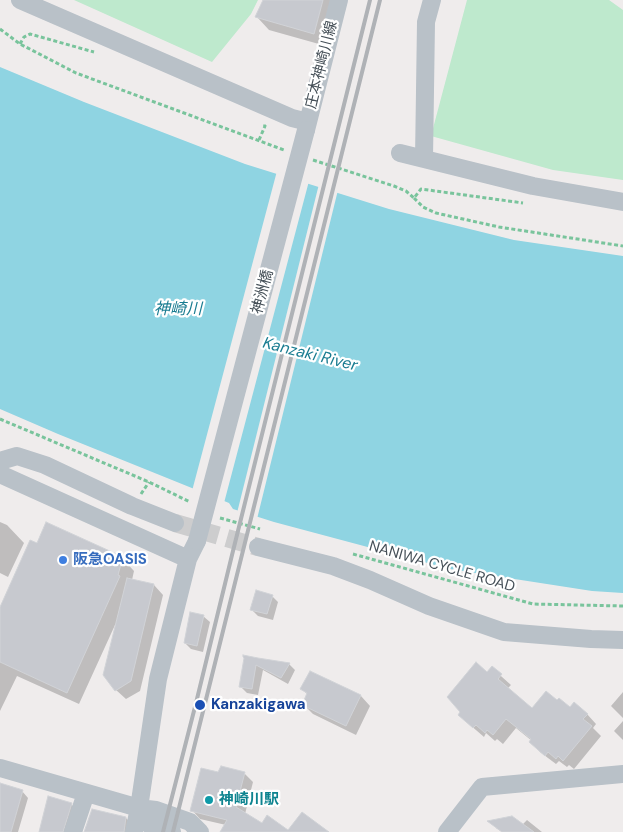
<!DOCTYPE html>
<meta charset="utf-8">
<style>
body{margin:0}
canvas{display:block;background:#efecec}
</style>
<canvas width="623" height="832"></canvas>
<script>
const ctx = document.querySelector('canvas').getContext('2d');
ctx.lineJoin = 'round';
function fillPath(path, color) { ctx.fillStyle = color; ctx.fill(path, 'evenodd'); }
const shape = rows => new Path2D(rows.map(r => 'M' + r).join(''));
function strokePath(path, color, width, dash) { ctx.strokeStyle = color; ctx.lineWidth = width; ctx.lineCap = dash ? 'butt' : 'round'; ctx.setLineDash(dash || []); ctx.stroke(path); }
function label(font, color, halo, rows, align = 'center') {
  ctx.font = font + ' "DM Sans","Noto Sans JP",sans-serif'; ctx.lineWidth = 4.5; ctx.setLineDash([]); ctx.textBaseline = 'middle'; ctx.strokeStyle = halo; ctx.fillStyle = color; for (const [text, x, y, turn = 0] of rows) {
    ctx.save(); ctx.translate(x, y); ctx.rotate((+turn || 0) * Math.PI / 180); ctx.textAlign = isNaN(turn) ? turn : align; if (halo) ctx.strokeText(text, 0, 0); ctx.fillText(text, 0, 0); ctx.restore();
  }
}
const green = shape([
 [74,0,258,0,251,14,212,62],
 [467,0,609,0,623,10,623,180,553,170,431,136]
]);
const water = shape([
 [0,67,84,102,245,164,389,209,514,240,623,256,623,593,592,591,450,569,274,522,233,509,229,503,58,434,0,409]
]);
const pier = shape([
 [277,171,309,181,224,503,192,491],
 [319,184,338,190,257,519,237,513]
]);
const shadow = shape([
 [265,0,338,0,326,46,269,30,257,17],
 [0,522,7,525,24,543,8,577,0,573],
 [38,544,122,558,134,571,132,580,154,585,163,595,140,691,126,699,116,690,116,625,115,625,79,704,17,676,0,711,0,612],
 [272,596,278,602,273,620,258,616,251,609],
 [203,616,210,622,203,652,191,649,185,643],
 [245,658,289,664,295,670,288,684,263,670,258,695,247,693,241,687],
 [492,668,511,685,508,688,533,710,557,701,570,709,587,714,596,724,593,728,601,736,574,769,569,765,567,767,559,761,556,764,540,752,532,741,516,728,503,744,497,739,495,741,486,733,484,737,469,724,487,673],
 [310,672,361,696,370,706,356,735,313,714,303,704,308,695,302,689],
 [623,692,623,718,611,706],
 [623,721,623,740,614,731],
 [218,773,244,773,253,782,245,814,262,825,289,832,325,832,228,832,226,825,200,819,192,810],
 [0,784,22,791,28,798,18,832,0,832],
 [71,804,77,810,71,832,40,832],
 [126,818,132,824,130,832,85,832],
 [527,820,542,832,502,832,496,828,522,825]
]);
const building = shape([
 [263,0,323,0,314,34,255,17,263,0],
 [46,522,123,557,118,575,120,576,67,693,0,662,0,607,30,540,37,543,46,522],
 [127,578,154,584,131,681,115,691,103,675,127,578],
 [256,590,273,595,267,614,250,610,256,590],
 [190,612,204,615,197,646,184,643,190,612],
 [243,655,258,658,290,663,281,678,256,665,252,689,239,687,244,658,243,657,243,655],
 [476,662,487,672,492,666,502,674,498,679,532,708,546,691,557,700,559,698,570,707,574,702,588,714,583,719,592,726,563,761,558,756,556,759,548,752,545,756,529,742,531,739,506,719,493,735,487,730,485,733,476,725,473,728,458,715,460,712,447,697,476,662],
 [310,671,361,695,346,726,302,705,307,693,300,689,310,671],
 [221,766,245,772,236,807,262,823,267,815,288,830,302,812,329,832,220,832,227,820,190,811,201,768,218,772,221,766],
 [0,783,23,790,11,832,0,832,0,783],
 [48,796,72,803,63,832,39,832,48,796],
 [92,809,126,817,124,832,84,832,92,809],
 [512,816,534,832,502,832,487,821,512,816]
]);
const minorTunnel = shape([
 [175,523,258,547]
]);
const path = shape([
 [0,29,20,44,76,73,284,150],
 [20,44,24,37,30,34,94,52],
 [259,140,265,126,263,126],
 [313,160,394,186,406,191,414,198,421,189,523,203],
 [414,198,423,207,436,213,499,227,623,246],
 [0,419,149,482,190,502],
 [141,494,149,482],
 [220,518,260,529],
 [353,554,533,604,623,606]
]);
const minor = shape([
 [20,0,292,118,308,122],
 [306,130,339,0],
 [400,153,533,186,623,202],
 [424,159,426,22,432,0],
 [0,461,17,456,45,465,132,506,175,523],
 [0,474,188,559],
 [258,547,333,566,370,580,429,606,504,632,591,639,623,640],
 [0,768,139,808,156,810,190,822,200,832],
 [139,808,151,826,172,832],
 [73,832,86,793],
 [134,832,139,808,158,679,188,559,197,541],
 [447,832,482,787,623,774]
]);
const rail = shape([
 [163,832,196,703,232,555,370,0],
 [173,832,380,0]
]);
const minorBridge = shape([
 [197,541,306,130]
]);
const markers = [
 [63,560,5,"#3f7fe0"],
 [200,705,6,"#1a4fb4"],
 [209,800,5,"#0f9aa8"]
];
const streetNames = [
 ["庄本神崎川線",322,65,-76],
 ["神洲橋",263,292,-75],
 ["NANIWA CYCLE ROAD",442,567,16]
];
const shopNames = [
 ["阪急OASIS",73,560]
];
const transitNames = [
 ["Kanzakigawa",211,705]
];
const cultureNames = [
 ["神崎川駅",219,800]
];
const waterNames = [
 ["神崎川",178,310],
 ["Kanzaki River",310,355,14]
];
fillPath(green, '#bee9cd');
fillPath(water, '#8fd4e2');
fillPath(pier, '#efecec');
fillPath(shadow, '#0003');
fillPath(building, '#c7c9cf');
strokePath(building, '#d1d3d7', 1);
strokePath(minorTunnel, '#cdcdce', 18, [18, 9]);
strokePath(path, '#79c49c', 3, [4, 2.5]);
strokePath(minor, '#b9c1c8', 18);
strokePath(rail, '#afb2b6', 4);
strokePath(minorBridge, '#b9c1c8', 18);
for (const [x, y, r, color] of markers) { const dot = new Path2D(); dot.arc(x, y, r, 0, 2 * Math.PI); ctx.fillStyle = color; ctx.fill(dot); strokePath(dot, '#fff', 2); }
label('15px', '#465058', '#fff', streetNames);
label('bold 15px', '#366cbe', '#fff', shopNames, 'left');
label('bold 15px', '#164399', '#fff', transitNames, 'left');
label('bold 15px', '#0d838f', '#fff', cultureNames, 'left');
label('italic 16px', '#197c91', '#fff', waterNames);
</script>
